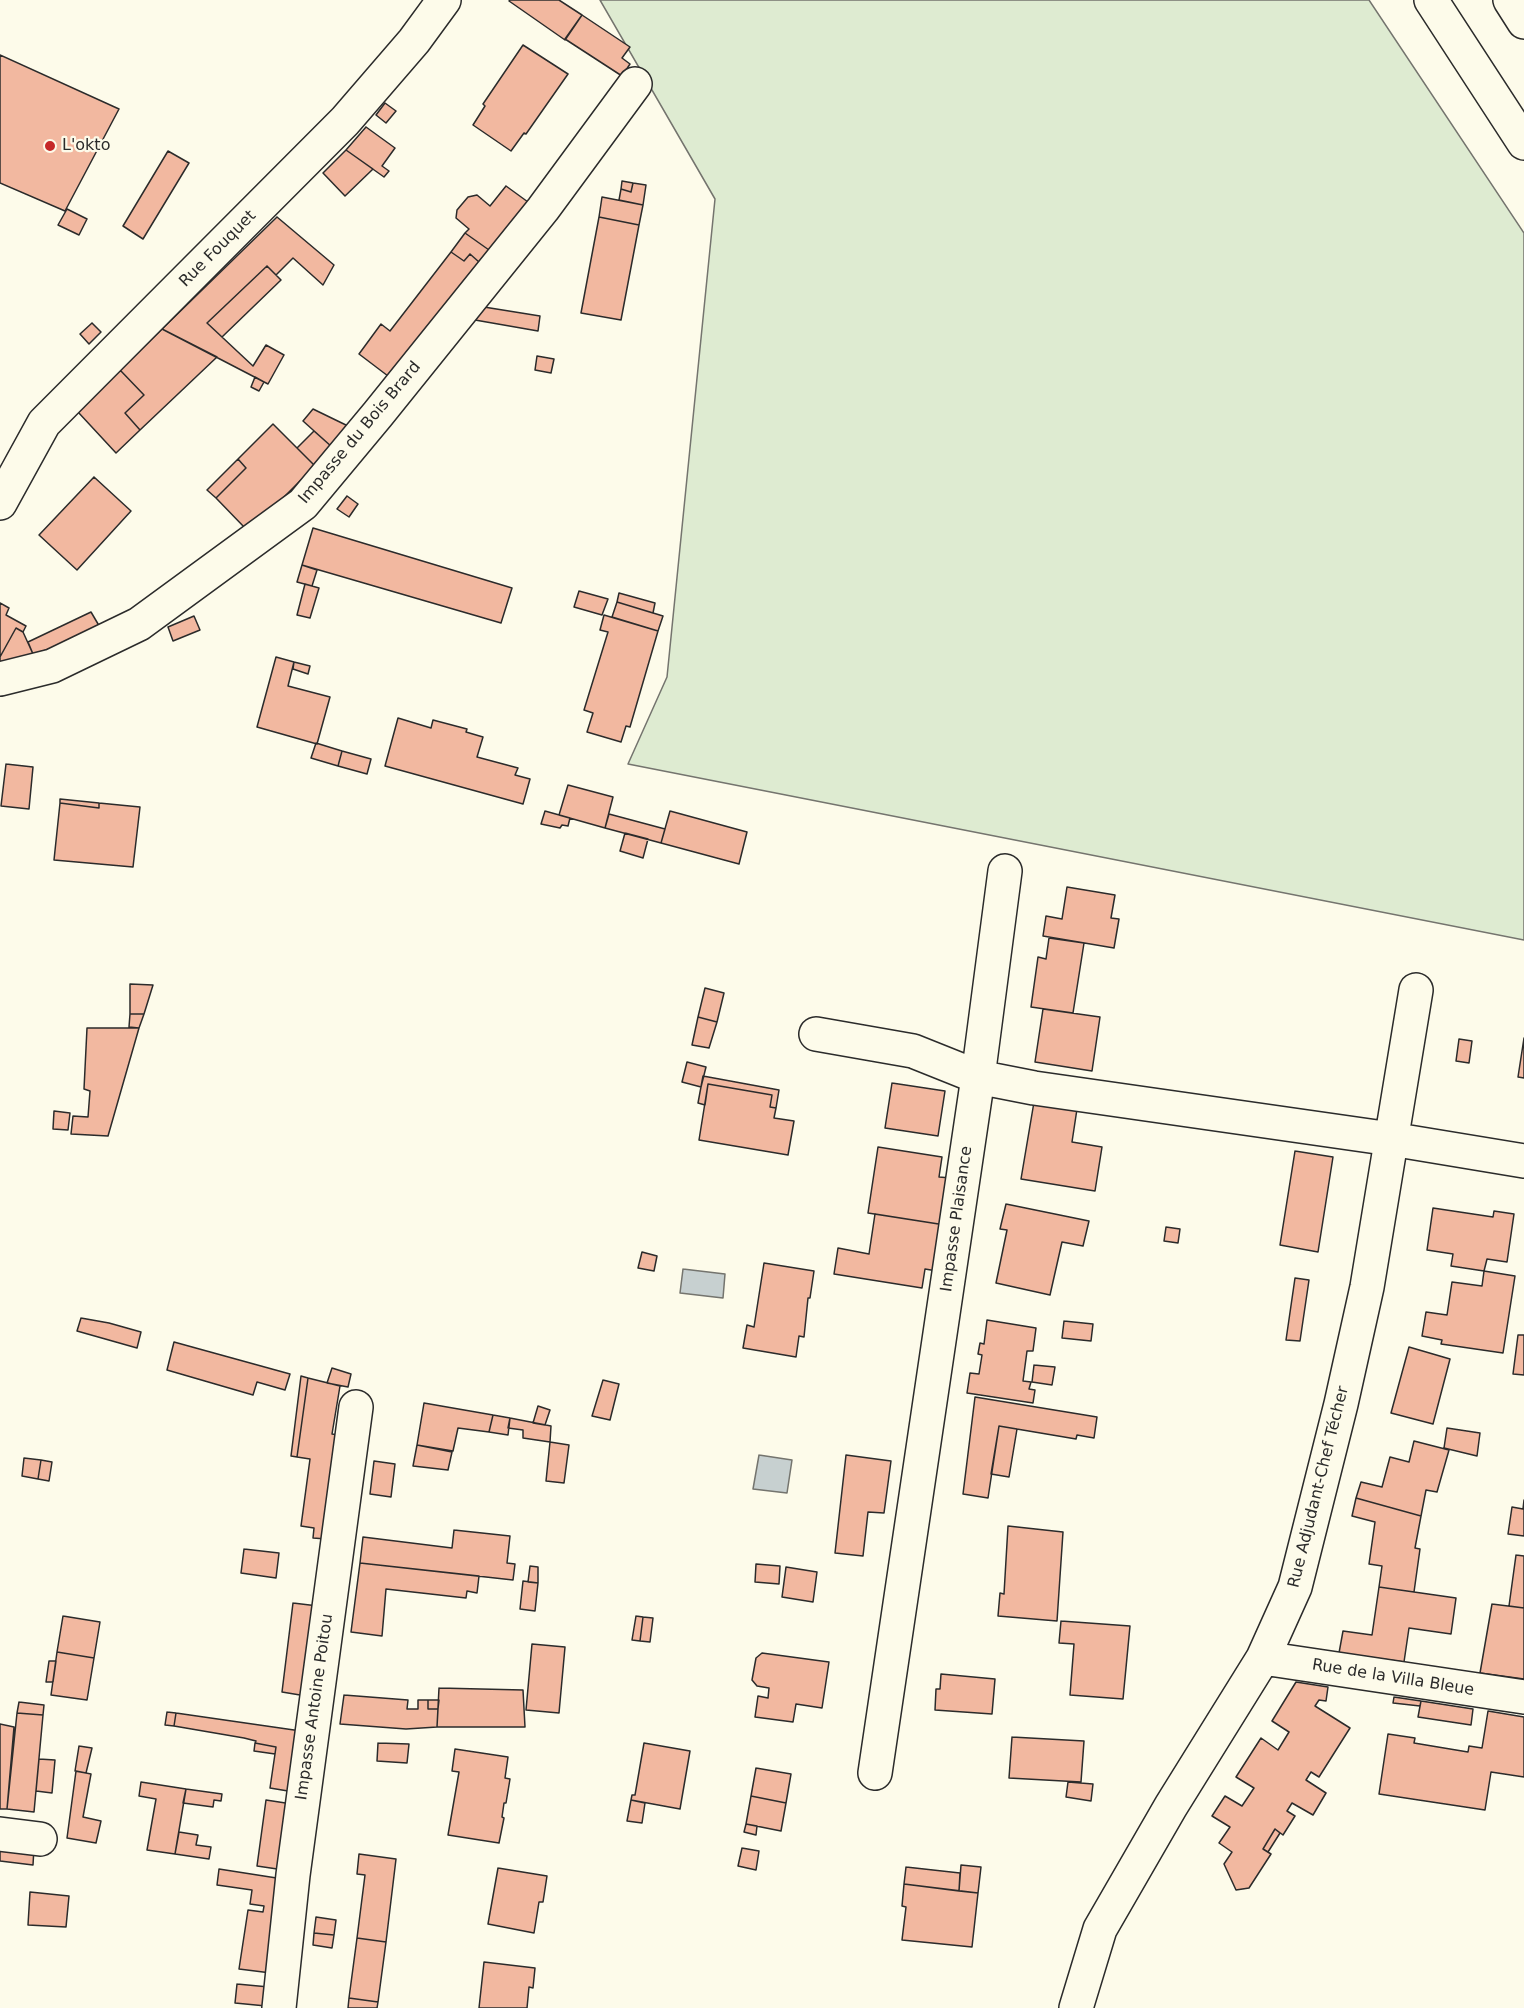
<!DOCTYPE html>
<meta charset="utf-8">
<style>
body{margin:0}
canvas{display:block;background:#fdfbea}
</style>
<canvas width="1524" height="2008"></canvas>
<script>
const ctx = document.querySelector('canvas').getContext('2d');
ctx.lineJoin = 'round';
function fillPath(path, color) { ctx.fillStyle = color; ctx.fill(path, 'evenodd'); }
const shape = rows => new Path2D(rows.map(r => 'M' + r).join(''));
function strokePath(path, color, width, dash) { ctx.strokeStyle = color; ctx.lineWidth = width; ctx.lineCap = dash ? 'butt' : 'round'; ctx.setLineDash(dash || []); ctx.stroke(path); }
function label(font, color, halo, rows, align = 'center') {
  ctx.font = font + ' "DejaVu Sans",sans-serif'; ctx.lineWidth = 4.5; ctx.setLineDash([]); ctx.textBaseline = 'middle'; ctx.strokeStyle = halo; ctx.fillStyle = color; for (const [text, x, y, turn = 0] of rows) {
    ctx.save(); ctx.translate(x, y); ctx.rotate((+turn || 0) * Math.PI / 180); ctx.textAlign = isNaN(turn) ? turn : align; if (halo) ctx.strokeText(text, 0, 0); ctx.fillText(text, 0, 0); ctx.restore();
  }
}
const green = shape([
 [600,0,1369,0,1524,233,1524,940,628,764,667,677,715,199,600,0]
]);
const water = shape([
 [683,1269,725,1274,723,1298,680,1293,683,1269],
 [759,1455,792,1460,787,1493,753,1489,759,1455]
]);
const building = shape([
 [510,0,559,0,582,15,565,40,509,1,510,0],
 [582,15,630,47,622,58,630,64,622,76,565,39,582,15],
 [523,45,568,74,526,134,524,133,511,151,473,125,485,106,483,104,523,45],
 [0,55,119,109,65,211,0,183,0,55],
 [385,103,396,111,386,123,376,115,385,103],
 [366,127,395,148,382,166,389,171,384,177,346,150,366,127],
 [346,150,373,169,345,196,323,173,346,150],
 [168,151,189,163,143,239,123,226,168,151],
 [622,181,633,183,631,192,621,189,622,181],
 [633,183,646,185,643,205,619,200,621,189,631,192,633,183],
 [506,186,528,202,489,250,465,233,469,229,456,218,457,210,468,197,477,195,490,206,506,186],
 [602,197,643,205,639,225,599,217,602,197],
 [67,209,87,219,79,235,58,225,67,209],
 [277,217,334,265,323,285,293,258,276,275,267,266,207,323,253,366,266,345,284,355,268,384,162,329,277,217],
 [599,217,639,225,621,320,581,313,599,217],
 [465,233,489,250,479,262,470,254,464,261,451,252,465,233],
 [451,252,464,261,470,254,479,262,388,376,359,354,381,324,390,331,451,252],
 [267,266,281,280,222,337,207,323,267,266],
 [484,307,540,316,538,331,475,320,484,307],
 [92,323,101,332,89,344,80,334,92,323],
 [162,329,217,357,140,430,125,413,144,395,120,370,162,329],
 [537,356,554,359,551,373,535,370,537,356],
 [120,370,144,395,125,413,140,430,116,453,78,412,120,370],
 [255,377,264,382,259,391,251,387,255,377],
 [313,409,348,426,332,447,303,421,313,409],
 [273,424,315,466,282,499,245,528,216,498,246,468,238,459,273,424],
 [314,431,332,447,315,466,297,448,314,431],
 [238,459,246,468,216,498,207,490,238,459],
 [94,477,131,511,77,570,39,535,94,477],
 [347,496,358,504,349,517,337,509,347,496],
 [313,528,512,588,501,623,302,565,313,528],
 [302,565,317,570,312,586,297,582,302,565],
 [305,584,319,588,310,618,297,615,305,584],
 [579,591,608,599,602,615,574,607,579,591],
 [619,593,655,603,653,613,617,602,619,593],
 [617,602,663,616,658,631,612,617,617,602],
 [0,603,9,608,6,615,26,626,23,632,16,628,0,657,0,603],
 [91,612,101,629,86,638,33,654,28,642,91,612],
 [604,615,658,631,630,727,626,726,621,742,587,732,593,713,584,710,608,632,600,630,604,615],
 [194,616,200,630,173,641,168,627,194,616],
 [16,628,23,632,33,654,0,664,0,657,16,628],
 [276,657,294,662,288,686,330,697,317,744,257,727,276,657],
 [294,662,310,666,308,674,293,669,294,662],
 [398,718,431,728,433,720,467,729,466,732,483,737,477,757,518,768,515,775,530,779,523,804,385,766,398,718],
 [316,743,342,751,338,766,311,758,316,743],
 [342,751,371,759,367,774,338,766,342,751],
 [6,764,33,767,29,809,1,806,6,764],
 [568,785,613,797,605,828,559,815,568,785],
 [60,799,99,803,99,808,60,803,60,799],
 [60,803,99,808,99,803,140,807,133,867,54,860,60,803],
 [545,811,570,818,568,826,562,825,560,828,541,824,545,811],
 [670,811,747,832,739,864,661,843,670,811],
 [609,814,665,829,661,843,605,828,609,814],
 [625,833,648,839,643,858,620,851,625,833],
 [1067,887,1115,895,1111,918,1119,919,1114,948,1043,936,1046,916,1062,919,1067,887],
 [1049,938,1084,943,1073,1013,1031,1007,1038,957,1046,959,1049,938],
 [130,984,153,985,144,1014,130,1014,130,984],
 [705,988,724,993,717,1022,698,1017,705,988],
 [1043,1009,1100,1017,1092,1071,1035,1062,1043,1009],
 [130,1014,144,1014,139,1028,129,1027,130,1014],
 [698,1017,717,1022,709,1048,692,1045,698,1017],
 [87,1028,139,1028,108,1136,71,1134,73,1116,88,1117,90,1091,84,1089,87,1028],
 [1524,1038,1524,1078,1518,1077,1524,1038],
 [1459,1039,1472,1041,1469,1063,1456,1061,1459,1039],
 [687,1062,706,1067,701,1087,682,1082,687,1062],
 [703,1076,779,1090,776,1108,770,1107,772,1095,708,1084,705,1105,698,1103,703,1076],
 [892,1083,945,1091,938,1136,885,1128,892,1083],
 [708,1084,772,1095,770,1107,776,1108,774,1118,794,1121,788,1155,699,1140,708,1084],
 [1034,1102,1077,1109,1072,1142,1102,1147,1095,1191,1021,1179,1034,1102],
 [54,1111,70,1113,68,1130,53,1129,54,1111],
 [878,1147,942,1157,939,1177,951,1178,945,1225,868,1213,878,1147],
 [1295,1151,1333,1157,1318,1252,1280,1245,1295,1151],
 [1006,1204,1089,1221,1083,1246,1062,1242,1050,1295,996,1283,1007,1230,1000,1229,1006,1204],
 [1433,1208,1493,1217,1494,1211,1514,1214,1507,1262,1487,1259,1484,1271,1451,1266,1453,1254,1427,1250,1433,1208],
 [875,1214,945,1225,937,1271,925,1269,922,1288,834,1274,838,1248,869,1254,875,1214],
 [1166,1227,1180,1229,1178,1243,1164,1241,1166,1227],
 [642,1252,657,1256,654,1271,638,1268,642,1252],
 [764,1263,814,1271,810,1298,808,1298,804,1337,799,1336,796,1357,743,1348,747,1325,754,1327,764,1263],
 [1484,1271,1515,1276,1503,1353,1441,1344,1442,1340,1422,1336,1426,1312,1447,1315,1452,1282,1482,1286,1484,1271],
 [1295,1278,1309,1280,1300,1341,1286,1340,1295,1278],
 [81,1318,109,1323,141,1332,137,1348,77,1331,81,1318],
 [987,1320,1036,1328,1033,1351,1027,1351,1023,1381,1031,1382,1029,1389,1035,1390,1033,1403,967,1393,970,1373,979,1374,982,1355,978,1354,980,1343,984,1344,987,1320],
 [1064,1321,1093,1324,1091,1341,1062,1338,1064,1321],
 [1518,1335,1524,1335,1524,1375,1513,1374,1518,1335],
 [174,1342,290,1374,285,1390,257,1382,253,1395,167,1370,174,1342],
 [1409,1347,1450,1359,1433,1424,1391,1413,1409,1347],
 [1034,1365,1055,1367,1052,1385,1032,1382,1034,1365],
 [332,1368,351,1374,348,1387,327,1383,332,1368],
 [301,1376,308,1378,297,1457,291,1456,301,1376],
 [308,1378,340,1386,332,1434,338,1435,326,1539,313,1538,314,1528,301,1526,310,1459,297,1457,308,1378],
 [603,1380,619,1384,610,1420,592,1416,603,1380],
 [975,1397,1097,1417,1094,1438,1077,1435,1076,1439,999,1426,988,1498,963,1494,975,1397],
 [424,1403,493,1415,489,1432,458,1428,453,1451,417,1445,424,1403],
 [538,1406,550,1410,545,1425,533,1423,538,1406],
 [493,1415,510,1418,508,1435,489,1432,493,1415],
 [510,1418,551,1426,550,1442,523,1438,523,1430,508,1428,510,1418],
 [999,1426,1017,1429,1009,1477,991,1474,999,1426],
 [1447,1428,1480,1433,1477,1456,1444,1448,1447,1428],
 [1414,1441,1449,1450,1437,1492,1426,1490,1421,1516,1356,1498,1361,1482,1382,1487,1390,1457,1409,1462,1414,1441],
 [550,1442,569,1445,564,1483,546,1481,550,1442],
 [417,1445,452,1452,448,1470,413,1466,417,1445],
 [846,1455,891,1461,884,1513,868,1512,863,1556,835,1553,846,1455],
 [24,1458,41,1460,38,1479,22,1476,24,1458],
 [41,1460,52,1462,49,1481,38,1479,41,1460],
 [374,1461,395,1464,391,1497,370,1494,374,1461],
 [1356,1498,1421,1516,1415,1548,1420,1549,1414,1592,1379,1587,1382,1566,1369,1564,1375,1522,1352,1516,1356,1498],
 [1524,1500,1524,1536,1508,1534,1512,1507,1523,1509,1524,1500],
 [1008,1526,1063,1532,1057,1621,998,1616,1000,1593,1004,1594,1008,1526],
 [454,1530,510,1536,507,1563,515,1564,513,1580,360,1563,363,1537,452,1548,454,1530],
 [244,1549,279,1553,276,1578,241,1573,244,1549],
 [1516,1555,1524,1556,1524,1608,1509,1606,1516,1555],
 [360,1563,479,1576,477,1593,467,1591,466,1598,386,1589,382,1636,351,1632,360,1563],
 [756,1564,780,1566,779,1584,755,1582,756,1564],
 [530,1566,538,1567,538,1583,528,1582,530,1566],
 [786,1567,817,1572,813,1602,782,1597,786,1567],
 [523,1581,538,1583,535,1611,520,1609,523,1581],
 [1379,1587,1456,1598,1451,1634,1409,1628,1404,1662,1339,1653,1343,1631,1372,1635,1379,1587],
 [293,1603,318,1606,306,1696,282,1692,293,1603],
 [1492,1604,1524,1608,1524,1679,1480,1673,1492,1604],
 [63,1616,100,1622,94,1658,57,1652,63,1616],
 [636,1616,643,1617,640,1641,632,1640,636,1616],
 [643,1617,653,1618,650,1642,640,1641,643,1617],
 [1061,1621,1130,1626,1123,1699,1070,1695,1074,1644,1059,1643,1061,1621],
 [532,1644,565,1647,559,1713,526,1710,532,1644],
 [57,1652,94,1658,87,1700,51,1695,57,1652],
 [762,1653,829,1662,822,1708,796,1704,793,1722,755,1717,758,1696,768,1698,769,1688,757,1686,752,1680,756,1658,762,1653],
 [49,1661,56,1661,53,1682,46,1682,49,1661],
 [941,1674,995,1679,992,1714,935,1710,936,1689,940,1689,941,1674],
 [1296,1682,1328,1687,1326,1701,1319,1700,1315,1706,1350,1728,1319,1777,1311,1772,1306,1780,1326,1793,1313,1815,1292,1803,1287,1811,1295,1816,1283,1835,1275,1829,1263,1849,1271,1854,1249,1888,1236,1890,1224,1864,1232,1852,1219,1843,1230,1827,1212,1816,1225,1796,1242,1806,1254,1788,1236,1777,1261,1738,1278,1750,1289,1732,1272,1721,1296,1682],
 [439,1688,523,1690,525,1727,437,1727,439,1688],
 [344,1695,408,1700,407,1709,418,1709,418,1700,428,1700,428,1709,438,1709,437,1727,406,1729,340,1724,344,1695],
 [1394,1697,1421,1701,1420,1706,1393,1703,1394,1697],
 [428,1700,439,1700,438,1709,428,1709,428,1700],
 [1421,1701,1473,1709,1471,1725,1418,1717,1421,1701],
 [19,1702,44,1705,43,1715,17,1713,19,1702],
 [1488,1711,1524,1717,1524,1777,1491,1772,1485,1810,1379,1794,1388,1734,1415,1738,1414,1743,1468,1752,1469,1746,1482,1748,1488,1711],
 [167,1712,176,1713,174,1726,165,1725,167,1712],
 [17,1713,43,1715,34,1812,7,1809,17,1713],
 [176,1713,301,1731,294,1792,270,1788,276,1747,255,1743,256,1741,244,1738,174,1726,176,1713],
 [0,1724,14,1727,7,1809,0,1809,0,1724],
 [1012,1737,1084,1741,1081,1782,1009,1778,1012,1737],
 [255,1743,276,1747,275,1754,254,1751,255,1743],
 [378,1743,409,1744,407,1763,377,1761,378,1743],
 [644,1743,690,1751,680,1809,631,1800,632,1795,635,1795,644,1743],
 [79,1746,92,1748,86,1773,75,1771,79,1746],
 [455,1749,508,1757,505,1778,510,1779,506,1803,504,1803,502,1817,504,1818,499,1843,448,1835,459,1772,452,1771,455,1749],
 [39,1759,55,1760,52,1793,36,1791,39,1759],
 [756,1768,791,1774,786,1803,751,1796,756,1768],
 [76,1771,91,1774,83,1817,101,1821,96,1843,67,1838,76,1771],
 [141,1782,186,1789,175,1854,147,1850,156,1799,139,1796,141,1782],
 [1068,1782,1093,1784,1091,1801,1066,1797,1068,1782],
 [186,1789,222,1794,221,1801,214,1800,213,1807,183,1803,186,1789],
 [751,1796,786,1803,781,1831,746,1824,751,1796],
 [266,1800,292,1804,284,1870,257,1866,266,1800],
 [631,1800,645,1803,642,1823,627,1821,631,1800],
 [746,1824,757,1826,756,1835,744,1832,746,1824],
 [1275,1829,1280,1833,1268,1852,1263,1849,1275,1829],
 [179,1832,198,1835,196,1845,211,1847,209,1859,175,1854,179,1832],
 [0,1843,34,1848,33,1865,0,1861,0,1843],
 [742,1848,759,1851,756,1870,738,1866,742,1848],
 [359,1854,396,1859,386,1942,357,1938,365,1875,357,1874,359,1854],
 [961,1865,981,1867,978,1893,959,1891,961,1865],
 [906,1867,960,1873,959,1891,904,1884,906,1867],
 [498,1868,547,1876,543,1902,539,1902,534,1933,488,1924,498,1868],
 [219,1869,283,1879,271,1973,239,1969,248,1910,263,1912,264,1906,250,1904,252,1890,217,1885,219,1869],
 [904,1884,978,1893,972,1947,902,1940,906,1907,902,1906,904,1884],
 [30,1892,69,1896,66,1927,28,1925,30,1892],
 [316,1917,336,1920,334,1935,314,1933,316,1917],
 [314,1933,334,1935,332,1948,313,1945,314,1933],
 [357,1938,386,1942,378,2002,349,1998,357,1938],
 [484,1962,535,1968,533,1988,529,1987,527,2008,479,2008,484,1962],
 [237,1984,269,1987,266,2006,235,2003,237,1984],
 [349,1998,378,2002,377,2008,348,2008,349,1998]
]);
const minor = shape([
 [0,503,44,423,345,121,414,41,444,0],
 [0,679,52,666,139,624,303,504,378,414,543,209,635,84],
 [816,1034,913,1051,978,1077,1005,871],
 [1263,1658,1524,1697],
 [875,1773,978,1077,1034,1088,1391,1139,1524,1161],
 [0,1834,40,1839],
 [279,2008,293,1875,356,1407],
 [1076,2008,1100,1929,1171,1806,1263,1658,1295,1587,1341,1404,1367,1287,1416,990]
]);
const trunk = shape([
 [1431,0,1524,143],
 [1510,0,1524,22]
]);
const markers = [
 [50,146,6,"#c62828"]
];
const poiNames = [
 ["L'okto",62,146]
];
const streetNames = [
 ["Rue Fouquet",218,249,-45],
 ["Impasse du Bois Brard",360,433,-50],
 ["Impasse Plaisance",957,1219,-82],
 ["Rue Adjudant-Chef Técher",1319,1487,-76],
 ["Rue de la Villa Bleue",1393,1678,9],
 ["Impasse Antoine Poitou",315,1707,-82]
];
fillPath(green, '#deebd1');
strokePath(green, '#74746e', 1.5);
fillPath(water, '#c7d0d0');
strokePath(water, '#74746e', 1.5);
fillPath(building, '#f2b8a0');
strokePath(building, '#2b2b2b', 1.5);
strokePath(minor, '#2b2b2b', 36);
strokePath(trunk, '#2b2b2b', 36);
strokePath(minor, '#fdfbea', 33);
strokePath(trunk, '#fdfbea', 33);
for (const [x, y, r, color] of markers) { const dot = new Path2D(); dot.arc(x, y, r, 0, 2 * Math.PI); ctx.fillStyle = color; ctx.fill(dot); strokePath(dot, '#fdfbea', 2); }
label('16px', '#2b2b2b', '#fdfbea', poiNames, 'left');
label('16px', '#2b2b2b', '#fdfbea', streetNames);
</script>
